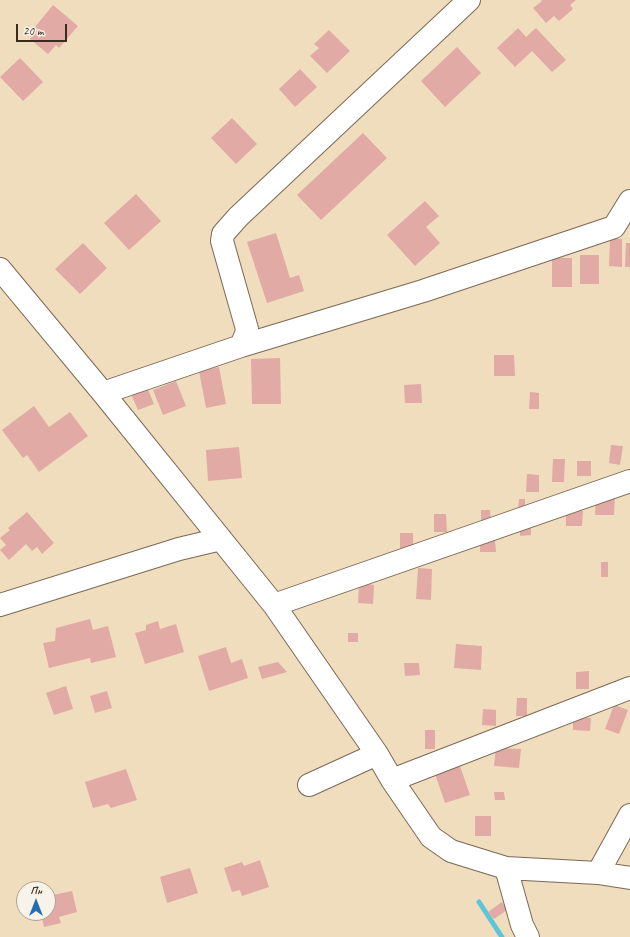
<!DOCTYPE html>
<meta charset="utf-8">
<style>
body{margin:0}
#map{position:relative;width:630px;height:937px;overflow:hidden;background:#f0ddbd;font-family:Caveat,sans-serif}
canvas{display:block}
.north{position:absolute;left:16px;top:881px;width:40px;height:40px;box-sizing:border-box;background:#f7f3e8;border:1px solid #aca397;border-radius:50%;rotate:0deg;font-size:11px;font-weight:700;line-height:16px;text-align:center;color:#3b2a1e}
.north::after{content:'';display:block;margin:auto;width:14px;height:18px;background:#1f6fb2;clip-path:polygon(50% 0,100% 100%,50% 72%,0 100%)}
.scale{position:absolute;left:16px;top:24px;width:51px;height:18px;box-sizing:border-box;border:2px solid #3b2a1e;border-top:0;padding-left:5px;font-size:12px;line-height:14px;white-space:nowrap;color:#3b2a1e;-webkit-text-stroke:3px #f7f3e8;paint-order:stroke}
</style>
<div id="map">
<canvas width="630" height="937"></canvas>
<div class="north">Пн</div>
<div class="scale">20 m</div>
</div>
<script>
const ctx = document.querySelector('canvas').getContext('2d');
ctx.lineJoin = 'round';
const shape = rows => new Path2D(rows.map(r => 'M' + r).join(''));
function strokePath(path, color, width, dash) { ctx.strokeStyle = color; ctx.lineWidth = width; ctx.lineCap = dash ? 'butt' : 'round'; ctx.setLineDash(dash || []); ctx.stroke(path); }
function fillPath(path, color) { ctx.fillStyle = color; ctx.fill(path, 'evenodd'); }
const stream = shape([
 [479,902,502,937]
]);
const building = shape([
 [541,0,576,0,570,5,573,9,559,21,554,16,546,23,533,8,542,1],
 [53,5,78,26,59,48,56,45,48,54,30,39,38,29,35,27],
 [518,28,526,37,536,28,566,60,552,72,532,51,515,67,497,48],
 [329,30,350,51,327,73,310,56,319,48,314,44],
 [457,47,481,73,445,107,421,81],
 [20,58,43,82,23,101,0,77],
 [300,69,317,87,295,107,279,89],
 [232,118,257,144,236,164,211,138],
 [363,133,387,158,321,220,297,195],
 [136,194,161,221,129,250,104,223],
 [425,201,439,216,426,227,440,243,415,266,387,235],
 [276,233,290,278,299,275,304,291,267,303,247,242],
 [610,239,622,239,622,267,609,266],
 [83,243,107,268,80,294,55,269],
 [626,243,630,243,630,267,625,267],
 [580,255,599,255,599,284,580,284],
 [552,258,572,258,572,287,552,287],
 [494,355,514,355,515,376,494,376],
 [280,358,281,404,252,404,251,359],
 [219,367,226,404,206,408,199,371],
 [176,381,186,406,163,415,153,390],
 [421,384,422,403,405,403,404,385],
 [147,387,154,404,138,410,131,394],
 [530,392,539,393,539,409,529,409],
 [34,406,49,427,70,412,88,436,39,472,27,455,23,458,2,430],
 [611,445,623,446,620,465,609,463],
 [239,447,242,478,208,481,206,450],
 [553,459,565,459,564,482,552,482],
 [577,461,591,461,591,476,577,476],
 [527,474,539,475,539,492,526,492],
 [596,494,615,495,614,515,595,515],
 [519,499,525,499,525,509,518,509],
 [481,510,490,510,491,523,481,523],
 [566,511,583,511,582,526,566,526],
 [27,512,54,543,42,554,37,547,32,551,26,544,9,560,0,550,6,545,0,538,10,530,8,528],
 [434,514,446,514,447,532,434,532],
 [520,524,531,524,531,535,520,536],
 [400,533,413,533,413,548,400,548],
 [480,540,495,540,496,552,480,552],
 [601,562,608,562,608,577,601,577],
 [418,568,432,569,431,600,416,599],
 [359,583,374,585,373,604,358,603],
 [90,619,93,630,108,626,116,657,91,663,90,658,49,668,43,643,55,641,56,628],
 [158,621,160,629,176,624,184,652,145,664,135,633,146,630,146,625],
 [348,633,358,633,358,642,348,642],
 [456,644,482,646,481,670,454,668],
 [226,647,231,663,242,659,248,678,209,691,198,656],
 [278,662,287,672,262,679,258,667],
 [404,663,419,663,420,675,405,676],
 [589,671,589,689,576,689,576,672],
 [66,686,73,709,54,715,46,693],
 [107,691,112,708,95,713,90,696],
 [517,698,527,698,527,716,516,716],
 [614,705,628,710,619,734,605,729],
 [483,709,496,710,496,726,482,725],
 [573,717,591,718,590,731,573,730],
 [425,730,435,730,435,749,425,749],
 [496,748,521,749,519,768,494,766],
 [460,766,470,795,445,803,435,774],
 [126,769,137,800,111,808,108,804,93,808,85,782],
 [494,792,504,792,505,800,495,800],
 [475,816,491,816,491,836,475,836],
 [260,860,269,887,242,896,240,890,232,892,224,868,242,862,244,866],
 [190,868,198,893,167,903,160,877],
 [72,891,77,912,59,917,61,923,44,927,41,913,48,913,48,902,54,901,53,895],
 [502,902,507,910,494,919,488,912]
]);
const minor = shape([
 [0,269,103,393,274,605,377,754,392,780,431,837,451,851,506,868,598,873,630,878],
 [241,346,246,334,247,329,222,241,223,234,238,217,469,0],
 [103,393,241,346,423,291,614,227,630,201],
 [0,605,179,549,221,539],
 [274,605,630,481],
 [392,780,630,688],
 [309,785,377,754],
 [506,868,522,925,528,937],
 [598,873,630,815]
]);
strokePath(stream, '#5cc5d7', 5);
fillPath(building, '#e1aaa5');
strokePath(minor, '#7a6956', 24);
strokePath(minor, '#fff', 22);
</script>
